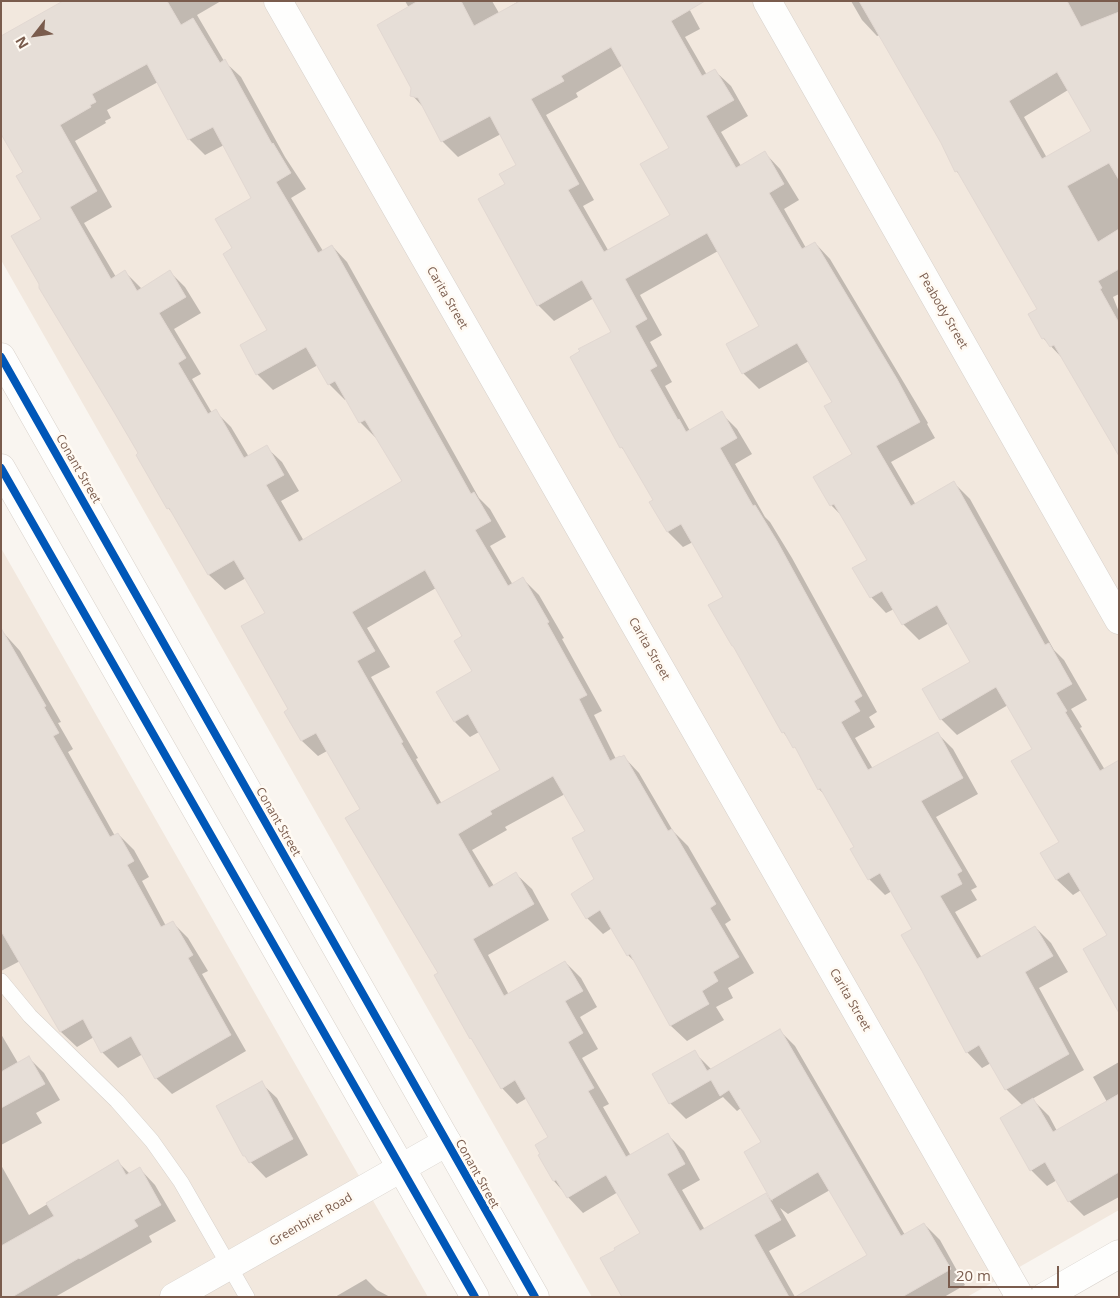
<!DOCTYPE html>
<style>
body{margin:0}
#map{position:relative;width:1120px;height:1298px;overflow:hidden;background:#f9f5f0;font-family:"Open Sans",sans-serif}
canvas{display:block}
.frame{position:absolute;inset:0;border:2px solid #7a5c4d;pointer-events:none}
.north{position:absolute;left:10px;top:10px;width:50px;height:50px;-webkit-text-stroke:4px #fffaf3;paint-order:stroke;rotate:240deg;font-size:14px;font-weight:700;line-height:20px;text-align:center;color:#7a5c4d}
.north::after{content:'';display:block;margin:auto;width:18px;height:22px;background:#7a5c4d;clip-path:polygon(50% 0,100% 100%,50% 72%,0 100%)}
.scale{position:absolute;left:948px;top:1266px;width:111px;height:22px;box-sizing:border-box;border:2px solid #7a5c4d;border-top:0;padding-left:6px;font-size:15px;line-height:18px;white-space:nowrap;color:#7a5c4d;-webkit-text-stroke:4px #fffaf3;paint-order:stroke}
</style>
<div id="map">
<canvas width="1120" height="1298"></canvas>
<div class="frame"></div>
<div class="north">N</div>
<div class="scale">20 m</div>
</div>
<script>
const ctx = document.querySelector('canvas').getContext('2d');
ctx.lineJoin = 'round';
function fillPath(path, color) { ctx.fillStyle = color; ctx.fill(path, 'evenodd'); }
const shape = rows => new Path2D(rows.map(r => 'M' + r).join(''));
function strokePath(path, color, width, dash) { ctx.strokeStyle = color; ctx.lineWidth = width; ctx.lineCap = dash ? 'butt' : 'round'; ctx.setLineDash(dash || []); ctx.stroke(path); }
function label(font, color, halo, rows, align = 'center') {
  ctx.font = font + ' "Open Sans",sans-serif'; ctx.lineWidth = 5; ctx.setLineDash([]); ctx.textBaseline = 'middle'; ctx.strokeStyle = halo; ctx.fillStyle = color; for (const [text, x, y, turn = 0] of rows) {
    ctx.save(); ctx.translate(x, y); ctx.rotate((+turn || 0) * Math.PI / 180); ctx.textAlign = isNaN(turn) ? turn : align; if (halo) ctx.strokeText(text, 0, 0); ctx.fillText(text, 0, 0); ctx.restore();
  }
}
const residential = shape([
 [1,1,1119,1,1119,1210,967,1297,592,1297,1,260],
 [1,548,428,1297,1,1297]
]);
const shadow = shape([
 [65,1,221,1,197,15,224,61,241,77,285,157,306,189,291,198,323,251,332,246,347,262,479,498,490,509,506,537,490,546,513,585,523,579,539,595,564,638,562,639,602,711,594,715,616,759,624,757,639,773,673,831,688,846,731,920,725,924,754,973,728,988,733,998,716,1007,724,1020,687,1041,671,1026,637,964,628,955,612,928,603,934,587,918,573,894,596,880,587,831,565,794,505,827,507,830,472,850,494,886,516,874,532,889,549,920,488,955,509,995,565,962,581,978,597,1007,580,1017,598,1049,582,1058,609,1104,603,1107,631,1156,668,1135,684,1151,700,1180,682,1190,705,1230,766,1195,773,1201,745,1152,762,1143,741,1108,737,1111,723,1097,686,1119,670,1103,694,1052,712,1070,779,1030,795,1046,905,1235,924,1224,940,1240,965,1285,944,1297,798,1297,869,1256,830,1190,788,1214,780,1208,796,1236,769,1251,795,1297,623,1297,642,1234,618,1192,583,1213,568,1197,554,1181,549,1138,527,1098,517,1104,502,1088,476,1043,471,1038,362,810,327,751,318,756,302,741,285,712,290,710,267,613,246,578,225,590,209,575,174,515,168,508,140,454,25,173],
 [158,82,189,139,205,155,224,145,252,198,234,249,268,330,257,374,273,390,318,365,329,384,345,400,346,399,360,422,376,438,377,437,403,482,304,541,281,501,299,491,282,462,266,447,249,457,231,427,215,411,212,413,192,379,201,374,174,329,201,313,185,287,170,272,142,289,125,272,116,277,84,223,112,207,75,141,106,123,105,121,111,118,107,110],
 [436,588,464,636,474,672,455,722,470,737,479,732,501,771,442,804,416,759,418,758,371,677,390,667,367,628],
 [405,1,492,1,499,13,519,1,685,1,700,29,685,37,707,75,715,71,731,86,748,116,721,132,741,166,765,153,780,169,799,200,784,209,806,248,815,243,830,259,928,423,927,424,935,438,891,462,916,505,954,483,970,499,1054,650,1064,660,1087,700,1071,709,1082,727,1080,728,1105,770,1109,936,1081,890,1073,895,1057,880,1042,853,1060,843,1033,749,1008,705,957,735,941,719,971,662,949,623,919,640,903,624,894,609,886,613,871,597,868,560,845,519,831,505,854,455,834,402,809,361,759,389,743,373,727,344,760,326,718,251,640,295,662,335,650,342,672,382,665,386,690,431,721,413,737,429,752,454,735,464,765,517,770,522,792,558,877,712,869,717,875,727,855,738,873,769,937,733,953,749,978,794,936,817,977,887,971,890,977,900,955,912,982,958,1035,927,1051,943,1068,972,1039,988,1084,1070,1032,1099,1049,1116,1057,1131,1107,1102,1093,1077,1119,1062,1119,1197,1084,1216,1069,1201,1057,1180,1047,1186,1031,1170,1023,1106,1006,1089,991,1063,982,1068,967,1052,914,929,892,891,885,895,869,879,856,847,826,796,819,789,799,752,783,732,724,597,693,542,683,547,668,532,651,503,655,501,628,454,621,447,613,332,594,298,554,321,538,305,507,184,518,165,501,134,458,157,442,141,424,108,412,95,409,8],
 [623,65,671,149,671,215,608,250,583,206,594,200,546,115,578,97,576,93],
 [851,1,1119,1,1119,294,1113,297,1119,312,1119,449,1066,362,1043,338,1039,310,963,178,956,171,942,143,880,35,877,36,862,20],
 [1068,90,1093,132,1047,158,1024,117],
 [1,630,20,651,61,722,58,723,73,749,68,752,115,836,118,834,134,850,149,877,142,881,166,926,172,922,188,938,208,971,202,974,246,1051,172,1094,156,1078,143,1054,118,1068,102,1052,94,1037,77,1047,61,1032,20,961,1,971],
 [1,1034,18,1063,28,1057,44,1073,60,1100,36,1113,42,1123,1,1145],
 [261,1083,277,1098,308,1155,266,1178,244,1155],
 [118,1162,130,1174,140,1169,155,1185,176,1221,149,1236,152,1242,55,1297,1,1297,1,1165,29,1215],
 [366,1279,377,1290,390,1297,335,1297]
]);
const building = shape([
 [63,1,167,1,181,25,193,18,220,63,225,59,272,144,273,143,291,173,276,182,318,253,332,245,471,494,474,492,491,521,475,530,508,586,523,577,549,622,547,623,587,695,579,699,610,761,620,756,621,757,624,755,668,831,672,829,716,904,710,908,739,957,713,972,718,981,702,991,709,1004,670,1026,630,954,627,956,600,910,586,919,571,894,594,879,572,838,585,831,553,776,490,811,492,814,458,834,489,888,516,872,534,904,473,939,504,996,565,961,583,991,565,1001,583,1033,568,1042,594,1088,588,1091,626,1157,668,1133,685,1164,667,1174,700,1231,766,1193,781,1220,754,1235,789,1297,622,1297,600,1258,615,1250,614,1248,640,1233,606,1175,567,1198,556,1180,553,1181,538,1155,540,1154,535,1145,548,1137,515,1080,501,1089,471,1038,470,1039,434,975,438,973,345,818,360,809,316,733,301,741,284,712,288,709,241,626,265,613,234,560,208,575,169,508,167,509,136,455,138,453,114,412,39,288,39,284,11,236,41,219,16,176,23,172,1,134,1,36,63,1],
 [147,64,188,140,213,127,251,198,215,219,232,248,223,254,267,330,240,345,256,375,306,347,328,385,335,381,359,423,365,420,402,481,299,542,266,485,284,475,267,445,244,458,216,409,208,414,178,363,186,358,159,313,186,297,170,270,137,291,125,270,111,279,70,207,97,191,60,125,91,107,90,105,96,102,92,94,147,64],
 [425,570,462,636,454,641,472,671,436,692,454,722,468,714,500,770,437,805,401,743,403,742,357,661,375,651,352,612,425,570],
 [418,1,461,1,474,26,520,1,705,1,671,21,702,76,715,69,734,100,706,116,736,168,765,151,784,184,769,193,802,249,815,242,897,379,920,422,876,446,911,506,954,481,1045,645,1049,643,1072,684,1056,693,1067,711,1065,712,1100,771,1119,760,1119,1013,1083,949,1107,935,1069,872,1056,880,1040,853,1059,842,1011,761,1032,749,996,687,940,720,922,689,970,662,937,605,902,625,882,591,870,598,852,568,867,560,834,504,830,506,813,477,852,454,824,406,832,402,797,343,742,374,726,344,759,326,707,233,625,279,647,319,635,326,657,366,650,370,678,420,679,419,686,432,722,411,737,438,720,448,753,506,755,505,777,541,862,696,854,701,860,711,841,722,868,770,938,732,963,778,921,801,962,871,957,874,962,884,940,896,977,959,1035,926,1053,956,1025,972,1069,1054,1005,1090,979,1045,966,1053,922,971,901,935,912,929,880,873,868,880,850,849,854,847,820,788,818,790,795,747,793,748,784,732,782,733,733,646,732,646,708,605,723,597,681,524,667,532,649,502,653,500,622,447,620,448,570,357,580,351,578,349,611,332,582,280,537,306,478,199,505,184,499,174,516,165,490,116,441,142,418,98,410,96,411,88,377,25,418,1],
 [611,47,669,148,640,164,670,215,604,252,568,190,579,184,531,99,564,81,561,76,611,47],
 [859,1,1067,1,1081,27,1119,12,1119,180,1109,163,1067,186,1098,242,1119,229,1119,269,1098,281,1102,288,1100,289,1119,323,1119,456,1054,345,1050,347,1044,338,1042,339,1028,314,1037,309,957,171,955,172,941,143,859,1],
 [1057,72,1091,131,1042,159,1009,101,1057,72],
 [1,628,46,706,44,707,59,733,53,736,110,837,118,833,134,861,127,865,161,927,173,921,193,955,188,958,231,1035,155,1079,131,1036,101,1053,83,1019,60,1032,1,931,1,628],
 [780,1029,901,1236,924,1223,951,1269,902,1297,795,1297,867,1255,818,1172,771,1200,744,1152,761,1142,729,1090,720,1096,711,1080,669,1104,652,1074,695,1050,707,1071,780,1029],
 [29,1056,45,1084,1,1108,1,1072,29,1056],
 [262,1081,293,1139,249,1163,245,1156,243,1156,216,1106,262,1081],
 [1119,1094,1119,1172,1068,1202,1045,1162,1030,1171,1000,1118,1033,1098,1053,1132,1119,1094],
 [118,1160,126,1175,140,1167,161,1205,134,1220,138,1226,80,1259,79,1258,12,1297,1,1297,1,1246,54,1216,46,1203,118,1160]
]);
const lane = shape([
 [1,981,30,1016,117,1101,152,1141,181,1182,247,1297]
]);
const street = shape([
 [278,1,1020,1297],
 [767,1,1119,620],
 [174,1297,447,1142],
 [1044,1297,1119,1254]
]);
const secondary = shape([
 [1,357,535,1297],
 [1,468,475,1297]
]);
const cycleway = shape([
 [1,357,535,1297],
 [1,468,475,1297]
]);
const streetNames = [
 ["Carita Street",447,298,60],
 ["Peabody Street",943,311,60],
 ["Conant Street",78,469,60],
 ["Carita Street",649,649,60],
 ["Conant Street",278,822,60],
 ["Carita Street",850,1000,60],
 ["Conant Street",477,1174,61],
 ["Greenbrier Road",311,1220,-30]
];
fillPath(residential, '#f2e8de');
fillPath(shadow, '#0003');
fillPath(building, '#e6ded7');
strokePath(building, '#e2d8d2', 1);
strokePath(lane, '#d7d1cb', 16);
strokePath(street, '#d7d1cb', 29);
strokePath(secondary, '#d9d2cb', 29);
strokePath(lane, '#fefefd', 15);
strokePath(street, '#fefefd', 28);
strokePath(secondary, '#fefefd', 28);
strokePath(cycleway, '#0057b8', 8);
label('12px', '#7a5c4d', '#fffaf3', streetNames);
</script>
